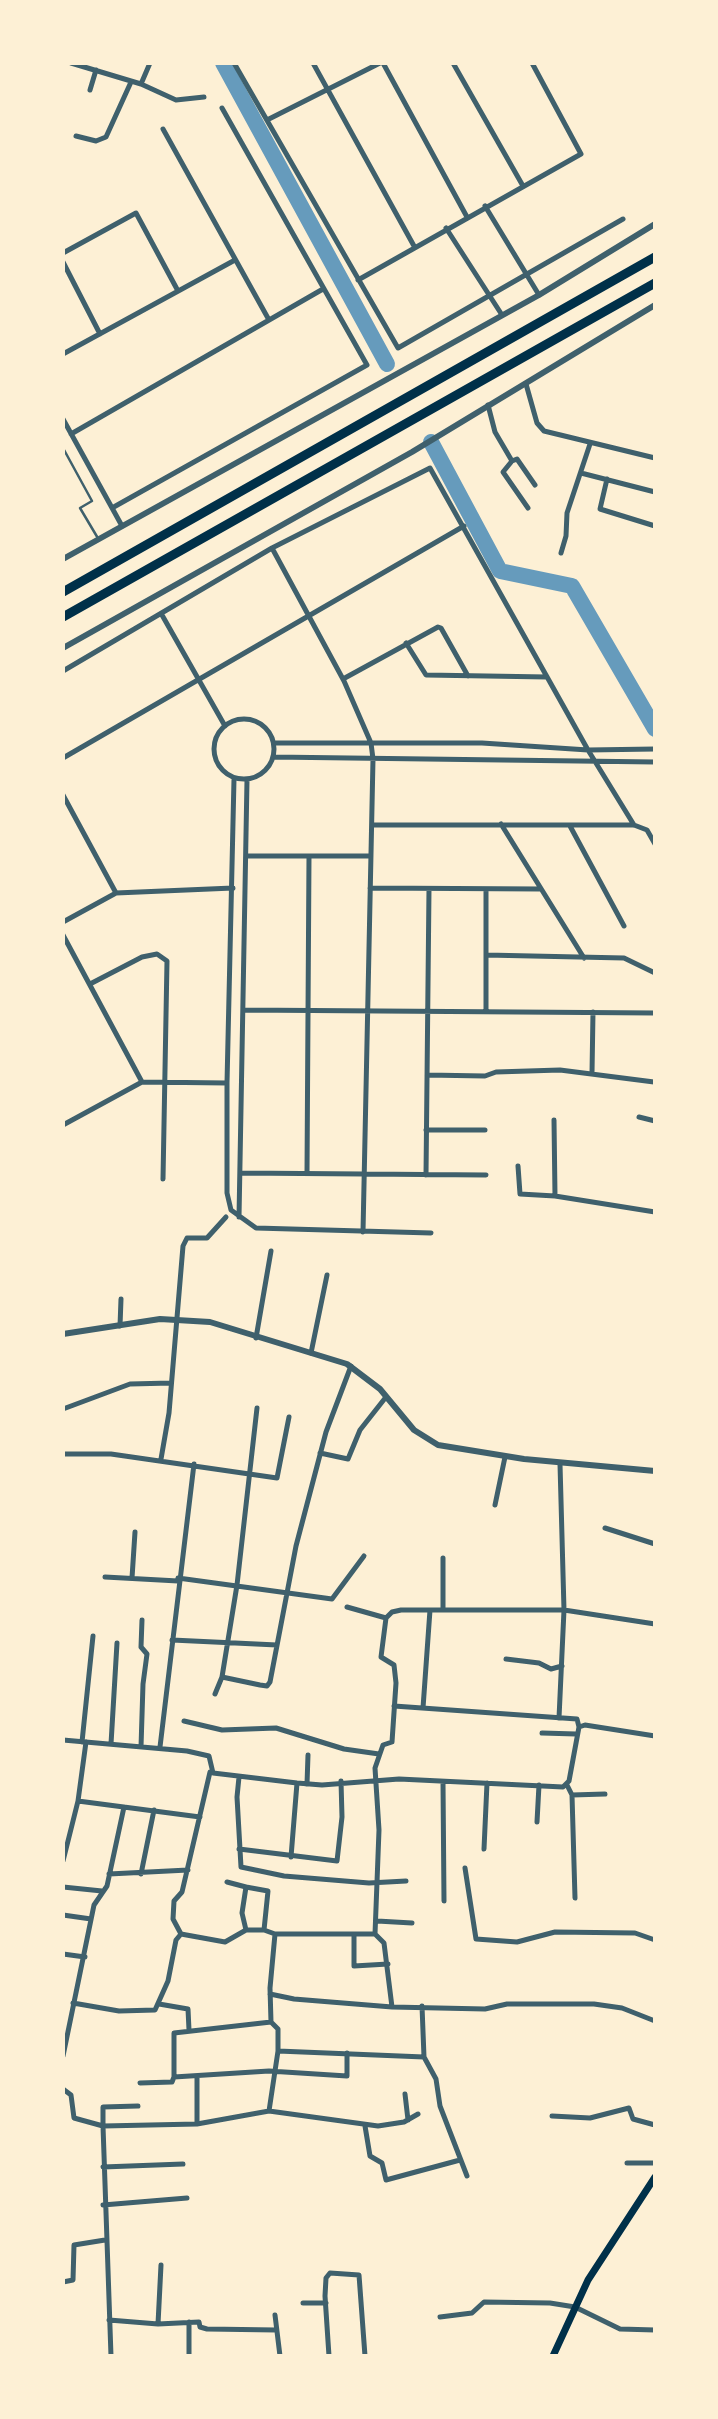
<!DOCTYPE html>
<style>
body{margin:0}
#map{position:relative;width:718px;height:2419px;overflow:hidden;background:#fdf0d5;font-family:Helvetica,sans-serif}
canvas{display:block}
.frame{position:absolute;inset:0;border:65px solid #fdf0d5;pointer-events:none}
</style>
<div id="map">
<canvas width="718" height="2419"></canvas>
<div class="frame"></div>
</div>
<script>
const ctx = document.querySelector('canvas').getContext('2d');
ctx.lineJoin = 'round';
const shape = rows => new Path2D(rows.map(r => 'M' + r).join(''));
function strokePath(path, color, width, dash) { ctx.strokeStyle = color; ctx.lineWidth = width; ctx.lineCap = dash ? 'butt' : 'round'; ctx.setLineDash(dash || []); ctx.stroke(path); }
const river = shape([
 [223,63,387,364],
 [431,442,500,571,572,586,655,729]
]);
const service = shape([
 [63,448,92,501,80,508,99,540]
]);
const minor = shape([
 [71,63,141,84,150,63],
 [234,63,398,348,623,219],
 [313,63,414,246],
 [383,63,467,217],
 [453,63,523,186],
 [141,84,176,100,204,97],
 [90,90,96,70],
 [267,120,380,63],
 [163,129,269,320],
 [76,136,96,141,106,137,131,82],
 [485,206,539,295],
 [446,228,502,315],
 [63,253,136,213,178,291],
 [63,262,100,334],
 [358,280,581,154,532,63],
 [63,354,235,260],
 [526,384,537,423,544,431,655,458],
 [488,405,495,432,512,461,517,459,535,485],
 [63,419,122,526],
 [71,434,323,289],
 [512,461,503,472,528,508],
 [581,473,655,492],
 [607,479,600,509,655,526],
 [112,508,367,365,222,108],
 [272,548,344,681,371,743,373,759,363,1232],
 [561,553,566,536,567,513,590,444],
 [162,615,225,726],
 [406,643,426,675,547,677],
 [63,671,272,548,430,468,588,750,634,825],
 [343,679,438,627,441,628,468,676],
 '214 749a30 30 0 1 1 60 0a30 30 0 1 1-60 0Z',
 [274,743,482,743,588,750,655,749],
 [273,757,655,762],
 [63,758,464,526],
 [234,779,227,1083,227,1193,231,1210,256,1228,431,1233],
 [63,795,116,893,233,888],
 [501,824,584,958],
 [372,825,634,825,647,830,655,844],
 [570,826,624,926],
 [246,856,371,856],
 [370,888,540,889],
 [486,890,486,1011],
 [63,922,116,893],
 [63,935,142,1082,227,1083],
 [486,955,624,958,655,973],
 [90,984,142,957,157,954,167,961,163,1179],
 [243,1010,655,1013],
 [592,1073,593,1012],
 [427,1075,485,1076,496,1072,560,1070,654,1082],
 [639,1117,655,1121],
 [554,1120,555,1196],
 [63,1125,142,1082],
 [426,1130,485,1130],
 [518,1166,520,1194,555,1196,655,1212],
 [240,1173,486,1175],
 [307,1173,309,856],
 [426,1175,429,889],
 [239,1217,247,780],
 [120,1326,121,1299],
 [256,1338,271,1251],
 [311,1353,327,1275],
 [63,1409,130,1384,171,1383],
 [320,1453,348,1459,360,1430,386,1397],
 [63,1454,111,1454,277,1478,289,1417],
 [161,1459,169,1413,183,1246,187,1238,207,1238,226,1217],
 [495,1505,505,1457],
 [605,1528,655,1544],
 [105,1577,178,1581],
 [132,1578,135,1532],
 [178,1578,332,1599,364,1556],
 [347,1607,386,1618],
 [443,1610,443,1558],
 [172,1640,277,1645],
 [506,1659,539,1663,551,1669,562,1666],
 [222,1677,260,1685,267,1686,270,1682,296,1546,326,1432,351,1366],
 [215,1694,222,1677,237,1585,257,1408],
 [423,1708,430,1610],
 [559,1718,564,1610,560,1464],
 [184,1721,222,1730,276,1728,344,1749,379,1754],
 [579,1727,585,1725,655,1736],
 [542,1733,576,1734],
 [63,1740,187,1751,209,1756,213,1773,297,1783,322,1785,399,1779,563,1787,569,1781,579,1727,577,1719,394,1706],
 [82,1742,93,1636],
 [111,1744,117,1643],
 [141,1747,143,1684,147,1654,141,1647,142,1620],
 [160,1747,194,1464],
 [239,1777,237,1797,241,1867,284,1876,369,1883,406,1881],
 [443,1782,444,1901],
 [307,1784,308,1755],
 [567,1785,572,1795,575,1898],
 [572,1795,605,1794],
 [78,1801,200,1817],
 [537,1822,539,1785],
 [239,1849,337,1861,342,1817,341,1781],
 [484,1849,487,1783],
 [291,1857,297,1783],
 [63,1861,78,1801,86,1742],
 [465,1868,476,1939,517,1942,555,1932,635,1933,655,1940],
 [109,1874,188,1870],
 [141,1874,154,1810],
 [227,1882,246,1887,242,1913,246,1930],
 [63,1887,102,1891],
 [246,1887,268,1891,264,1930],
 [63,1915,91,1919],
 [377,1921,412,1923],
 [181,1934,225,1942,246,1930,264,1930,275,1934,375,1934],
 [181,1934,173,1919,174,1901,182,1892,210,1772],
 [375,1934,379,1830,375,1768,383,1745,392,1742,396,1683,394,1665,381,1657,386,1618,392,1612,401,1610,564,1610,655,1624],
 [375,1934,384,1943,392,2007],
 [354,1935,354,1966,388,1964],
 [63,1954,85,1957],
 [270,1994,294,1999,392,2007,485,2009,507,2004,594,2004,622,2008,655,2021],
 [73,2003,119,2011,155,2010,168,1981,176,1940,181,1934],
 [159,2004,188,2009,189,2030],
 [422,2006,424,2057,436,2079,440,2106,467,2176],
 [271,2022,174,2033,174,2077,269,2071,347,2076,347,2053],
 [278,2051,424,2057],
 [63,2056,94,1905,107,1886,124,1807],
 [140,2083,172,2082,174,2077],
 [63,2089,71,2095,74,2118,103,2126,111,2356],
 [405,2094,408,2120],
 [138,2106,103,2107,103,2126,197,2124,269,2111,378,2126,404,2122,418,2114],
 [269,2111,278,2051,278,2029,271,2022,270,1988,275,1934],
 [552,2116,590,2118,629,2108,633,2119,655,2125],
 [197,2124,197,2077],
 [365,2126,370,2156,382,2163,386,2180,460,2160],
 [627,2163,655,2163],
 [103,2167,183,2164],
 [103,2205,187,2198],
 [63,2282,73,2280,74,2245,105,2240],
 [303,2303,326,2303],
 [275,2315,280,2356],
 [440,2317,472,2313,484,2302,550,2303,575,2307,620,2329,655,2330],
 [109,2320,158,2324,199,2322,200,2327,207,2329,276,2330],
 [189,2322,189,2356],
 [158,2324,161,2265],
 [329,2356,325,2296,326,2278,330,2273,359,2275,365,2356]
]);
const tertiary = shape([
 [63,559,539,295,655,224],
 [63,648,412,452,655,305],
 [63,1334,160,1319,210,1322,347,1364,380,1389,414,1430,438,1445,524,1459,655,1471]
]);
const secondary = shape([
 [553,2356,588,2280,655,2177]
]);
const motorway = shape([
 [63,592,655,257],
 [63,617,655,283]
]);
strokePath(river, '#669bbc', 16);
strokePath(service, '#3f606c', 2.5);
strokePath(minor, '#3f606c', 5);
strokePath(tertiary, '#3f606c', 6);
strokePath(secondary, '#003049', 7);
strokePath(motorway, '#003049', 9);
</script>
